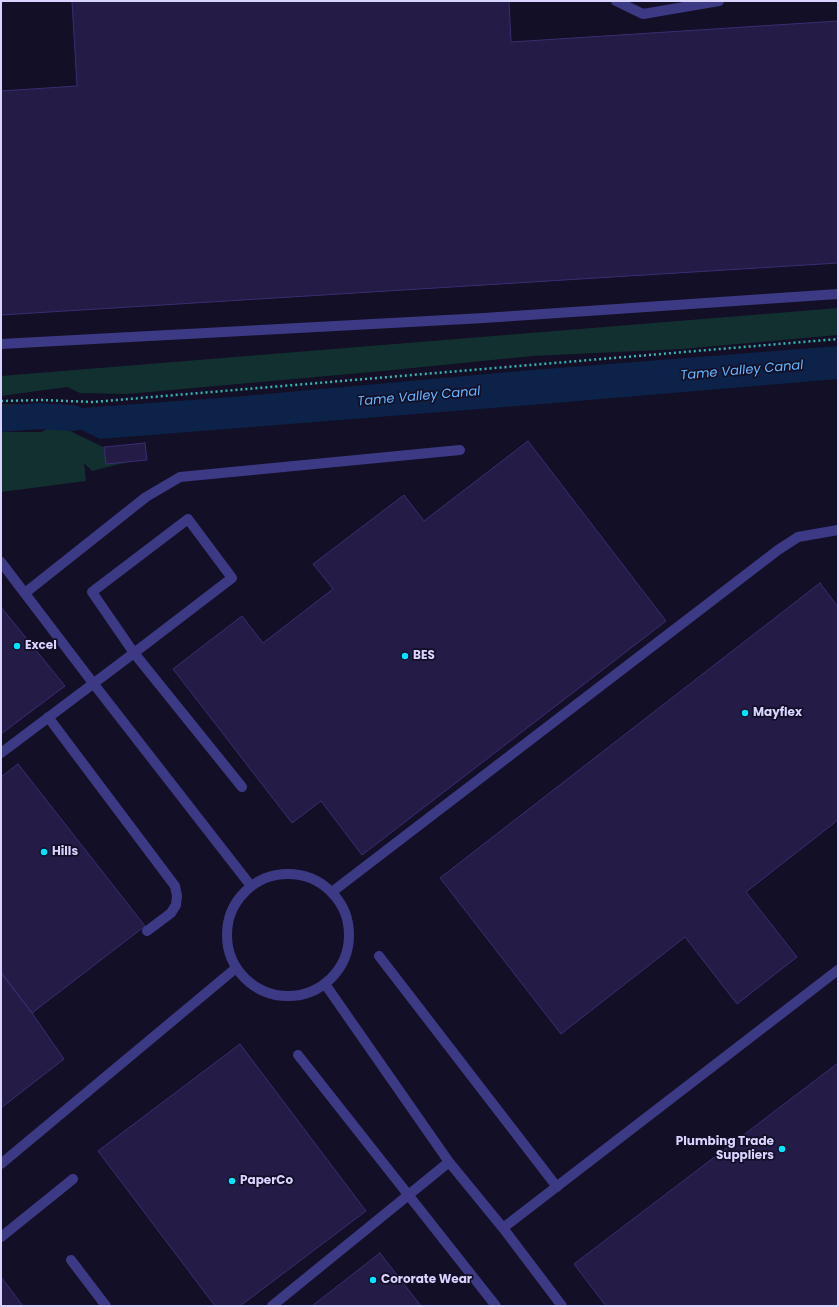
<!DOCTYPE html>
<style>
body{margin:0}
#map{position:relative;width:839px;height:1307px;overflow:hidden;background:#130f26;font-family:Poppins,sans-serif}
canvas{display:block}
.frame{position:absolute;inset:0;border:2px solid #d9d4ff;pointer-events:none}
</style>
<div id="map">
<canvas width="839" height="1307"></canvas>
<div class="frame"></div>
</div>
<script>
const ctx = document.querySelector('canvas').getContext('2d');
ctx.lineJoin = 'round';
function fillPath(path, color) { ctx.fillStyle = color; ctx.fill(path, 'evenodd'); }
const shape = rows => new Path2D(rows.map(r => 'M' + r).join(''));
function strokePath(path, color, width, dash) { ctx.strokeStyle = color; ctx.lineWidth = width; ctx.lineCap = dash ? 'butt' : 'round'; ctx.setLineDash(dash || []); ctx.stroke(path); }
function label(font, color, halo, rows, align = 'center') {
  ctx.font = font + ' Poppins,sans-serif'; ctx.lineWidth = 3.5; ctx.setLineDash([]); ctx.textBaseline = 'middle'; ctx.strokeStyle = halo; ctx.fillStyle = color; for (const [text, x, y, turn = 0] of rows) {
    ctx.save(); ctx.translate(x, y); ctx.rotate((+turn || 0) * Math.PI / 180); ctx.textAlign = isNaN(turn) ? turn : align; if (halo) ctx.strokeText(text, 0, 0); ctx.fillText(text, 0, 0); ctx.restore();
  }
}
const green = shape([
 [838,308,838,335,682,349,532,356,383,371,127,394,80,393,67,387,1,396,1,376],
 [1,404,36,405,36,409,1,412],
 [54,426,68,430,132,461,92,471,84,463,86,481,1,492,1,432,41,432]
]);
const water = shape([
 [838,346,838,379,530,405,100,439,73,426,38,416,53,410,233,397,520,371]
]);
const canal = shape([
 [1,419,38,416,73,418]
]);
const building = shape([
 [72,1,509,1,511,42,838,21,838,263,1,315,1,91,77,86,72,1],
 [528,441,666,621,362,855,321,801,292,823,173,669,242,616,263,643,333,589,313,564,404,495,424,521,528,441],
 [145,443,147,460,106,464,104,447,145,443],
 [820,583,838,607,838,820,746,892,797,957,737,1004,685,937,561,1034,440,878,820,583],
 [1,607,65,686,1,734,1,607],
 [18,764,145,926,32,1013,1,972,1,777,18,764],
 [1,973,32,1013,64,1059,1,1108,1,973],
 [240,1044,366,1211,240,1306,215,1306,98,1151,240,1044],
 [838,1063,838,1306,606,1306,574,1264,838,1063],
 [380,1253,421,1306,312,1306,380,1253],
 [1,1277,23,1306,1,1306,1,1277]
]);
const path = shape([
 [1,401,42,400,93,402,838,339]
]);
const service = shape([
 [616,1,643,14,719,1],
 [1,344,484,318,838,294],
 [1,562,93,683,251,886],
 [25,593,146,497,180,477,460,450],
 [48,717,175,886,177,896,176,905,171,913,147,931],
 [1,753,134,653,92,592,188,519,232,578,134,653,242,787],
 '227 935a61 61 0 1 1 122 0a61 61 0 1 1-122 0Z',
 [332,892,778,550,798,537,838,530],
 [379,956,557,1187],
 [325,984,449,1162,503,1228,562,1306],
 [298,1055,496,1306],
 [503,1228,838,970],
 [1,1237,73,1179],
 [71,1260,106,1306],
 [272,1306,449,1162]
]);
const minor = shape([
 [1,1164,236,968]
]);
const markers = [
 [17,646,4,"#00e5ff"],
 [405,656,4,"#00e5ff"],
 [745,713,4,"#00e5ff"],
 [44,852,4,"#00e5ff"],
 [782,1149,4,"#00e5ff"],
 [232,1181,4,"#00e5ff"],
 [373,1280,4,"#00e5ff"]
];
const poiNames = [
 ["Excel",25,646],
 ["BES",413,656],
 ["Mayflex",753,713],
 ["Hills",52,852],
 ["Plumbing Trade",774,1142,"right"],
 ["Suppliers",774,1156,"right"],
 ["PaperCo",240,1181],
 ["Cororate Wear",381,1280]
];
const waterNames = [
 ["Tame Valley Canal",742,371,-5],
 ["Tame Valley Canal",419,397,-5]
];
fillPath(green, '#12302f');
fillPath(water, '#0c2248');
strokePath(canal, '#0c2248', 26);
fillPath(building, '#241b47');
strokePath(building, '#3b2d73', 1);
strokePath(path, '#2fb8b0', 2.5, [2, 3]);
strokePath(service, '#3d3a85', 10);
strokePath(minor, '#3d3a85', 10);
for (const [x, y, r, color] of markers) { const dot = new Path2D(); dot.arc(x, y, r, 0, 2 * Math.PI); ctx.fillStyle = color; ctx.fill(dot); strokePath(dot, '#130f26', 1.5); }
label('bold 12px', '#d9d4ff', '#130f26', poiNames, 'left');
label('italic 13px', '#62b6ff', '#130f26', waterNames);
</script>
